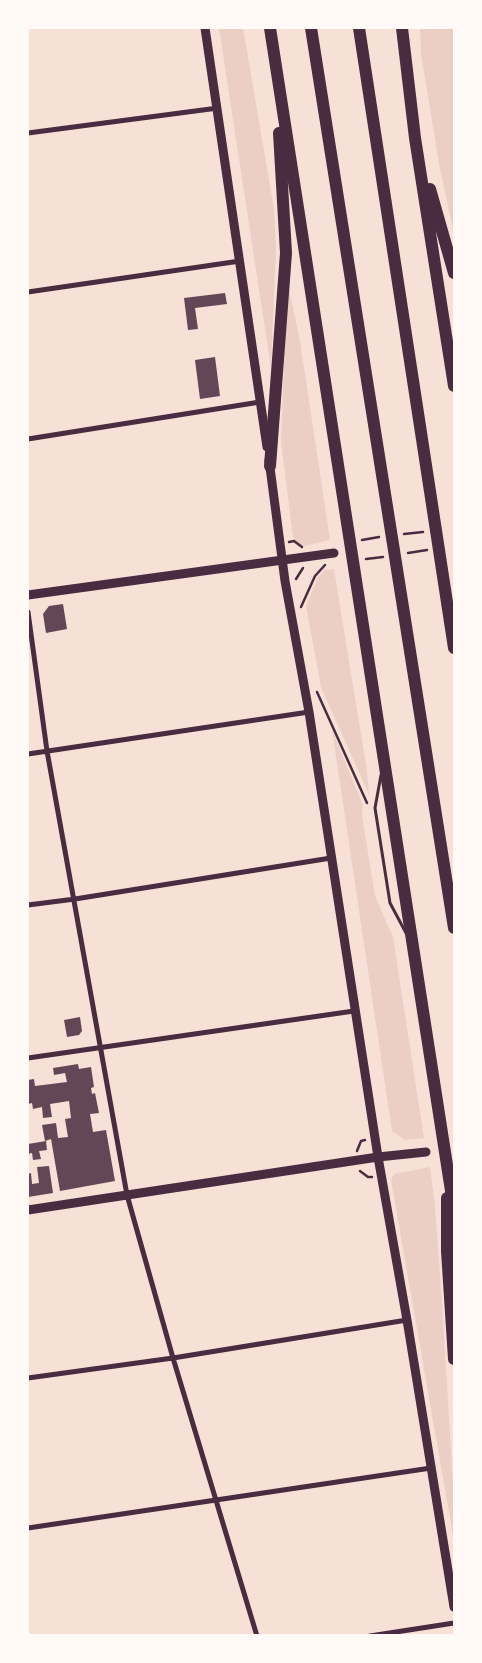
<!DOCTYPE html>
<style>
body{margin:0}
#map{position:relative;width:482px;height:1663px;overflow:hidden;background:#f7e1d7;font-family:"PT Sans Narrow",sans-serif}
canvas{display:block}
.frame{position:absolute;inset:0;border:29px solid #fffaf5;pointer-events:none}
</style>
<div id="map">
<canvas width="482" height="1663"></canvas>
<div class="frame"></div>
</div>
<script>
const ctx = document.querySelector('canvas').getContext('2d');
ctx.lineJoin = 'round';
function fillPath(path, color) { ctx.fillStyle = color; ctx.fill(path, 'evenodd'); }
const shape = rows => new Path2D(rows.map(r => 'M' + r).join(''));
function strokePath(path, color, width, dash) { ctx.strokeStyle = color; ctx.lineWidth = width; ctx.lineCap = dash ? 'butt' : 'round'; ctx.setLineDash(dash || []); ctx.stroke(path); }
const green = shape([
 [219,28,243,28,274,209,276,248,271,368],
 [420,28,453,28,454,234,439,164,421,53],
 [289,289,300,341,330,540,304,546,297,544,293,537,281,442,287,292],
 [334,569,367,771,369,795,321,687,306,606,318,577,325,570],
 [332,730,363,805,362,815,375,896,393,937,424,1138,405,1140,392,1131],
 [430,1167,435,1207,442,1302,454,1499,454,1541,391,1180,394,1174]
]);
const building = shape([
 [225,293,227,304,195,308,198,329,188,330,184,298],
 [215,357,220,396,200,399,195,360],
 [63,604,67,629,46,633,43,614,49,606],
 [80,1017,82,1031,79,1035,67,1037,64,1020],
 [78,1064,79,1069,91,1067,94,1087,91,1088,92,1094,95,1093,99,1113,90,1114,93,1132,106,1130,115,1181,60,1191,51,1139,45,1141,42,1125,56,1123,58,1138,68,1137,65,1119,71,1118,69,1101,50,1104,52,1117,43,1118,42,1107,33,1109,32,1103,28,1104,28,1080,34,1079,35,1086,67,1082,65,1073,54,1075,53,1068],
 [46,1141,47,1150,39,1151,41,1159,33,1160,32,1153,28,1154,28,1144],
 [49,1166,53,1193,28,1197,28,1174,31,1173,32,1184,39,1183,37,1167]
]);
const path = shape([
 [404,534,423,532],
 [362,540,379,537],
 [289,542,294,541,302,547],
 [408,553,427,550],
 [366,559,383,557],
 [296,579,303,568],
 [301,607,315,576,325,565],
 [317,692,367,803],
 [357,1151,361,1141,365,1140],
 [360,1171,368,1177,372,1177]
]);
const service = shape([
 [381,775,375,808,390,903,406,933]
]);
const minor = shape([
 [28,133,218,108],
 [28,292,240,261],
 [28,439,260,402],
 [28,612,47,751,127,1195,173,1358,257,1636],
 [28,754,309,712],
 [28,905,75,899,331,858],
 [28,1058,354,1011],
 [28,1378,173,1358,407,1320],
 [28,1528,431,1468],
 [370,1636,454,1623]
]);
const tertiary = shape([
 [205,28,267,447],
 [269,460,285,581,309,712,378,1157,407,1320,454,1607],
 [28,595,334,553],
 [28,1210,378,1157,426,1152]
]);
const motorway = shape([
 [270,28,454,1210],
 [311,28,454,928],
 [359,28,454,648],
 [402,28,415,138,454,386],
 [430,189,454,273],
 [270,466,286,253,279,133],
 [447,1198,447,1251,454,1359]
]);
fillPath(green, '#ebcfc5');
fillPath(building, '#644757');
strokePath(path, '#4a2c40', 2.5);
strokePath(service, '#4a2c40', 3);
strokePath(minor, '#4a2c40', 5);
strokePath(tertiary, '#4a2c40', 9);
strokePath(motorway, '#4a2c40', 12);
</script>
